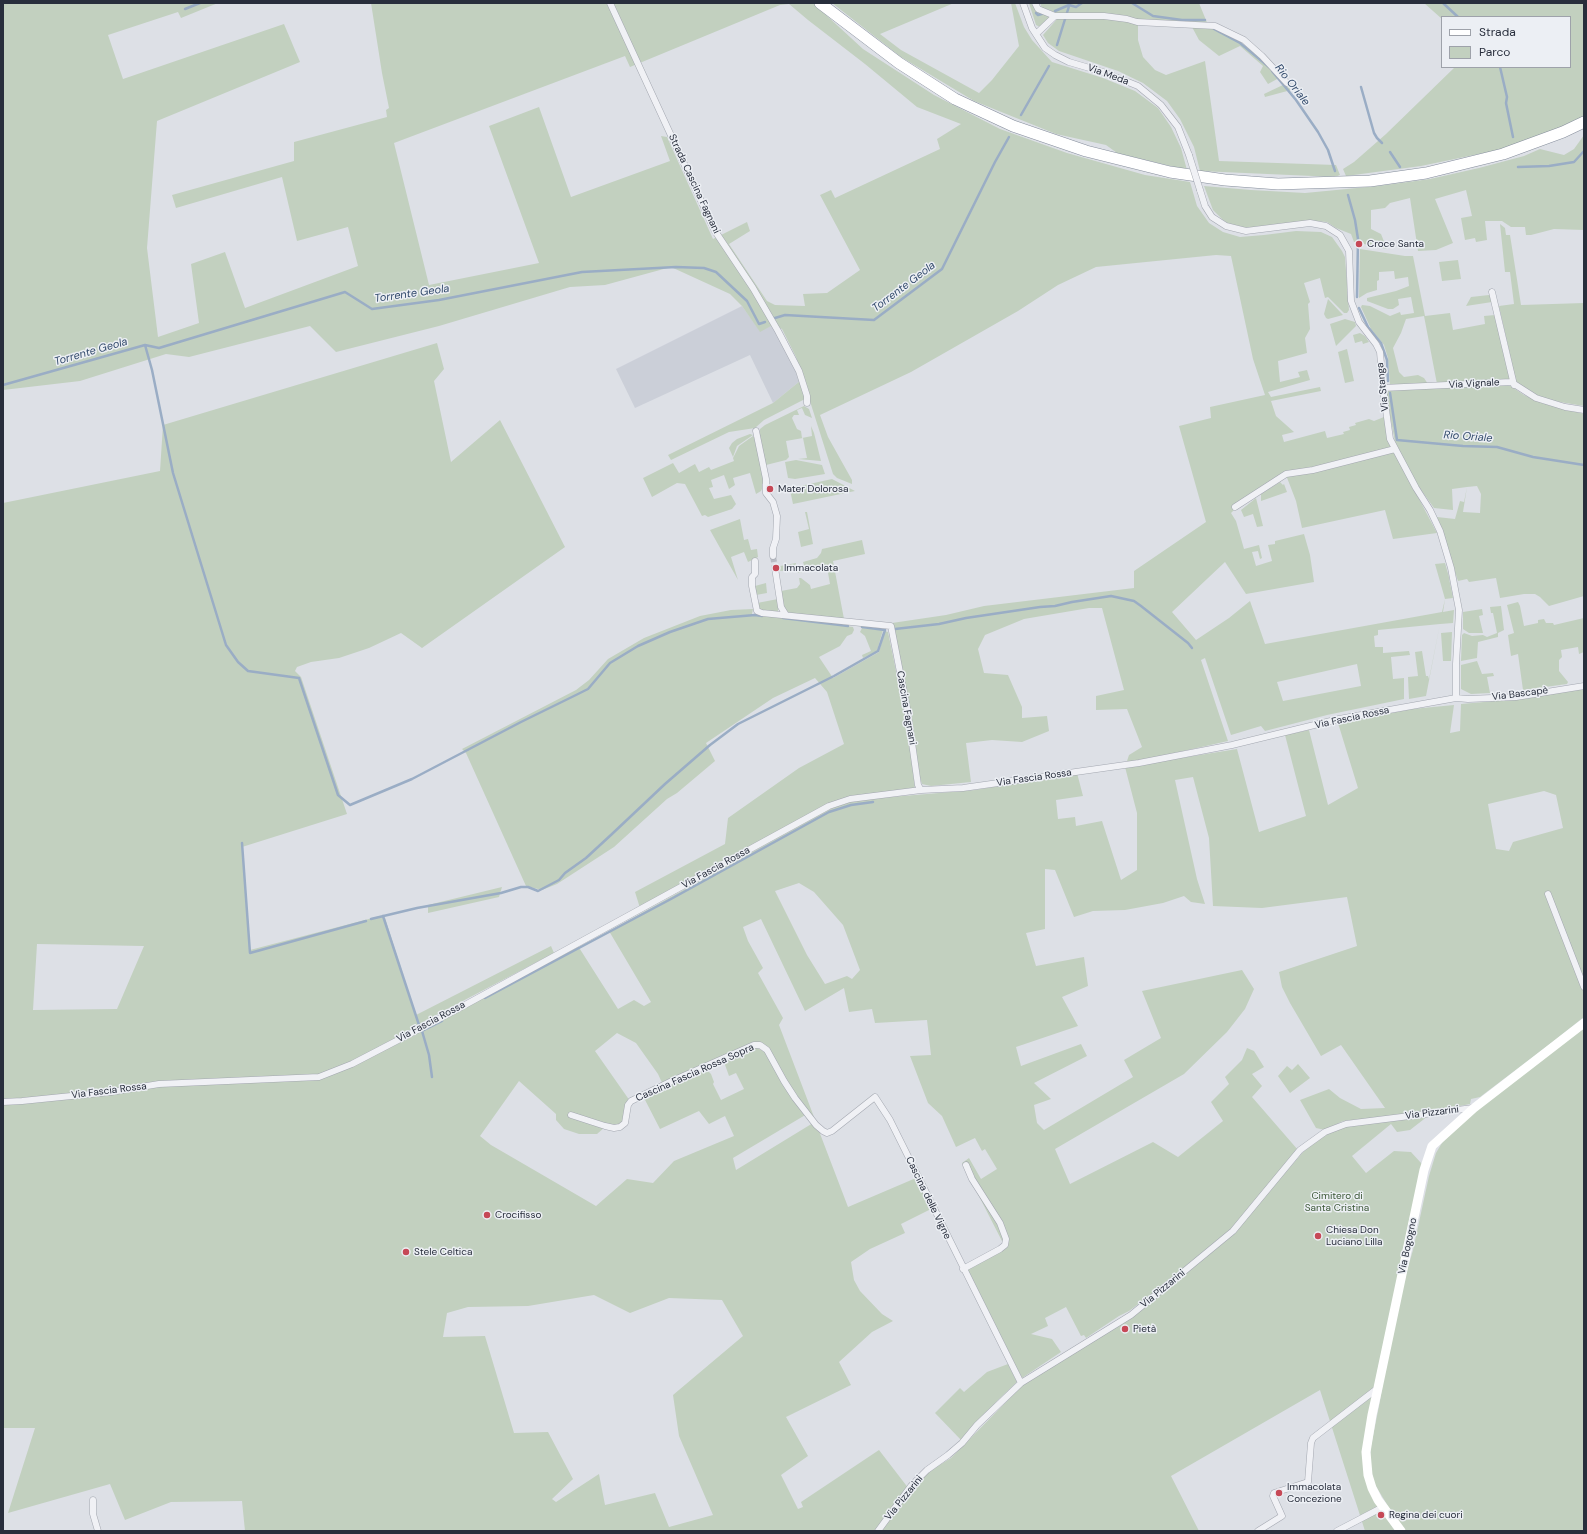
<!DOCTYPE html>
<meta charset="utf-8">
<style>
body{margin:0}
#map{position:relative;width:1587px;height:1534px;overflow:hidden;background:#dde0e6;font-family:"DM Sans",sans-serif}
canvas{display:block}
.frame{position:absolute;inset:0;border:4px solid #282e3c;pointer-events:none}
.legend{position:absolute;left:1441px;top:16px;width:130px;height:52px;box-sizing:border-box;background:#eceff4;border:1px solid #9ea2aa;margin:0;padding:5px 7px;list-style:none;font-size:12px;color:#282e3c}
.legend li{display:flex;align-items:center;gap:8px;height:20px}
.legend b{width:20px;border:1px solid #9ea2aa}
</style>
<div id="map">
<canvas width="1587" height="1534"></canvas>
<div class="frame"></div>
<ul class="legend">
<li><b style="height:5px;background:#fff"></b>Strada</li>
<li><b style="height:11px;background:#c2d0bf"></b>Parco</li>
</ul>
</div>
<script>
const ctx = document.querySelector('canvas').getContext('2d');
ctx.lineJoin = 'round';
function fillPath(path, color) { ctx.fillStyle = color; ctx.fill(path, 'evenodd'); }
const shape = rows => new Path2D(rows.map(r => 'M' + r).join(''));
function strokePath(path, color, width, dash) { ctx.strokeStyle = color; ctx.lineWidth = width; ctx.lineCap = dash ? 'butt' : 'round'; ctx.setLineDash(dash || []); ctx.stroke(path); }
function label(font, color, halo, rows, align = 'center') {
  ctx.font = font + ' "DM Sans",sans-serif'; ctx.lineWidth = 3; ctx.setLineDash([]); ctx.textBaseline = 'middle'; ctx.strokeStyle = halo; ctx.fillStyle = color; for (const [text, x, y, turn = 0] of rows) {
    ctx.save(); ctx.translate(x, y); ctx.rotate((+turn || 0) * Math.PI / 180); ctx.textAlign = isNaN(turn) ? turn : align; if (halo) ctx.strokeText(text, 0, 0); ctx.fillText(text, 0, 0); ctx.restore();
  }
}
const built = shape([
 [742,306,760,331,773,325,789,353,800,381,773,403,750,355,635,408,616,369]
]);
const green = shape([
 [3,3,218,3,181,18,178,12,108,35,123,79,284,24,300,62,157,121,147,248,158,337,199,323,191,264,225,252,245,308,358,266,348,227,297,241,282,177,176,208,172,195,294,161,294,142,387,117,386,110,389,108,382,73,371,3,813,3,863,49,934,95,1000,129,1067,153,1145,175,1190,182,1197,206,1209,223,1223,232,1240,237,1264,235,1296,231,1321,232,1332,237,1342,251,1345,257,1349,310,1347,313,1344,313,1328,297,1325,298,1320,278,1304,283,1310,302,1308,304,1310,329,1305,338,1307,353,1278,361,1280,382,1300,377,1298,372,1307,370,1310,380,1268,392,1271,397,1320,387,1321,391,1271,401,1276,416,1294,432,1282,435,1284,442,1325,431,1327,438,1344,434,1343,432,1350,430,1349,427,1356,425,1355,423,1369,419,1374,421,1384,417,1391,449,1285,474,1232,506,1234,510,1231,513,1236,521,1244,549,1259,545,1262,558,1260,559,1258,551,1252,552,1256,566,1272,561,1268,545,1275,544,1275,541,1304,534,1310,555,1314,582,1246,594,1225,562,1172,612,1196,640,1229,618,1250,601,1265,644,1442,612,1445,599,1435,564,1445,563,1449,577,1452,562,1437,517,1455,519,1460,501,1464,502,1467,487,1452,489,1453,510,1434,508,1416,483,1395,442,1386,394,1389,390,1509,385,1524,395,1542,403,1584,414,1584,596,1549,606,1540,597,1535,594,1524,594,1500,598,1496,578,1469,582,1467,579,1458,581,1452,563,1449,578,1453,598,1445,599,1443,612,1454,610,1453,623,1440,624,1426,696,1409,699,1408,677,1418,676,1415,652,1422,651,1426,676,1428,676,1429,679,1440,624,1378,630,1378,635,1374,636,1375,647,1383,647,1383,653,1409,651,1410,655,1391,657,1393,679,1404,678,1404,699,1327,715,1265,731,1261,726,1231,735,1205,658,1201,660,1228,741,1139,761,1127,761,1129,755,1142,747,1127,709,1096,710,1096,696,1124,690,1102,608,1089,608,1024,619,985,635,978,649,984,673,1008,675,1022,707,1022,718,1047,716,1049,731,1022,742,992,740,966,743,971,782,931,786,922,784,920,778,904,680,892,623,946,615,984,606,1134,588,1134,571,1206,522,1179,426,1211,418,1210,407,1265,395,1253,359,1231,256,1216,255,1096,267,1058,285,1018,311,911,372,820,415,828,437,852,480,852,484,837,478,833,474,796,357,782,329,773,325,760,332,742,306,730,294,671,267,605,285,570,287,439,326,336,352,310,326,189,357,166,354,80,381,3,390],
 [789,4,808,20,865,64,917,107,961,124,937,139,940,149,835,198,831,190,820,195,860,270,827,293,803,294,805,306,775,305,767,301,729,244,750,231,747,222,713,239,667,137,661,136,670,161,571,197,539,107,489,126,539,263,429,285,394,143,625,56,630,67,780,5],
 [1477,486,1481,494,1480,513,1463,512,1467,487],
 [1357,664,1361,686,1283,701,1277,682],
 [832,3,954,3,880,34,901,50,979,93,992,80,1019,46,1011,3,1015,3,1024,27,1032,40,1052,62,1103,78,1135,91,1158,108,1171,127,1181,148,1187,170,1117,153,1106,145,1056,134,974,101,901,57],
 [1029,3,1031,3,1037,11,1051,15,1047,21,1040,27,1036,25],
 [1040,3,1199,3,1208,25,1241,43,1254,52,1279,78,1268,84,1260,72,1263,66,1240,46,1219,56,1199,40,1192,27,1138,25,1138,40,1143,57,1155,70,1166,75,1205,61,1219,161,1336,165,1340,175,1335,177,1200,171,1194,147,1180,119,1167,101,1143,83,1118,71,1059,51,1048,43,1043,35,1058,18,1050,10,1042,8],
 [1424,3,1584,3,1584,118,1564,127,1503,149,1421,166,1346,176,1343,169,1354,162,1386,134,1455,67,1570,67,1570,17,1442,17,1442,19],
 [1285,84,1291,90,1265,97,1264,94],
 [1584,135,1584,230,1554,229,1531,235,1526,235,1525,227,1511,227,1502,221,1485,221,1487,240,1476,242,1475,238,1465,240,1461,218,1472,216,1466,190,1435,199,1453,243,1436,250,1418,251,1410,198,1390,203,1385,208,1371,210,1371,229,1381,234,1387,249,1364,244,1362,241,1354,242,1351,234,1336,228,1327,222,1315,221,1245,228,1229,224,1223,220,1213,210,1204,186,1251,190,1305,193,1378,186,1430,179,1479,168,1524,156,1540,149,1564,155,1574,149],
 [1500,224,1505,228,1506,235,1510,235,1521,305,1584,303,1584,406,1548,400,1536,395,1516,382,1499,306,1514,304,1510,272,1505,272],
 [1360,249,1405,256,1413,256,1425,316,1450,313,1453,330,1485,324,1484,316,1495,315,1511,378,1508,380,1437,384,1424,316,1406,319,1401,333,1393,348,1399,372,1404,377,1418,375,1424,378,1428,384,1390,386,1388,358,1384,345,1371,329,1361,307,1362,305,1370,306,1390,316,1400,312,1401,315,1414,313,1411,297,1398,299,1399,305,1393,309,1388,309,1367,301,1367,298,1396,291,1409,286,1408,277,1395,279,1394,271,1379,272,1379,280,1377,281,1377,290,1367,293,1359,298],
 [1458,260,1461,279,1442,281,1439,262],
 [1491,289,1492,302,1466,306,1471,297,1489,295,1489,290],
 [1328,299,1343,315,1328,319,1326,318,1324,314],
 [1345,319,1355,322,1356,326,1336,346,1330,324],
 [1360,333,1365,336,1369,342,1363,344,1362,341,1355,343,1353,335],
 [437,343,444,369,434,381,451,462,500,420,565,547,422,648,401,633,369,648,339,658,311,662,297,667,295,671,301,677,347,814,242,847,250,950,384,915,416,1015,551,946,554,953,419,1024,421,1030,578,946,618,1009,634,1000,644,1006,651,1002,609,931,830,809,850,802,879,798,975,790,1077,773,1083,796,1056,800,1058,819,1075,817,1076,826,1102,821,1121,880,1137,870,1137,813,1125,767,1237,749,1259,832,1306,816,1285,735,1309,730,1328,805,1358,788,1338,723,1412,709,1454,705,1450,733,1460,731,1461,704,1530,698,1584,688,1584,982,1565,943,1584,993,1584,1017,1546,1047,1480,1097,1471,1099,1470,1104,1423,1113,1343,1121,1325,1130,1316,1128,1300,1100,1329,1089,1340,1098,1361,1109,1385,1108,1341,1045,1321,1056,1290,1003,1282,987,1279,972,1357,946,1347,897,1262,908,1213,906,1209,838,1193,777,1175,780,1197,879,1205,904,1191,902,1184,896,1163,903,1125,910,1093,911,1074,917,1055,870,1045,869,1045,929,1026,933,1036,966,1084,957,1088,986,1062,997,1078,1026,1016,1047,1021,1066,1081,1044,1087,1056,1034,1083,1051,1099,1034,1105,1037,1123,1044,1130,1133,1077,1124,1060,1161,1038,1142,991,1242,970,1254,989,1245,1009,1227,1032,1184,1074,1055,1149,1070,1184,1153,1142,1178,1157,1223,1121,1211,1102,1229,1084,1225,1077,1242,1060,1247,1048,1254,1051,1264,1067,1252,1074,1262,1086,1252,1097,1298,1150,1237,1225,1172,1279,1129,1311,1119,1316,1086,1338,1084,1335,1081,1336,1066,1307,1045,1318,1048,1326,1031,1334,1052,1339,1061,1352,1022,1378,967,1270,999,1247,1003,1243,962,1163,969,1158,981,1179,997,1169,985,1149,982,1151,975,1138,956,1147,942,1116,928,1103,910,1056,931,1055,927,1020,875,1023,872,1009,849,1012,844,988,805,1011,761,919,743,927,748,941,763,968,758,973,783,1018,779,1025,814,1117,796,1097,770,1050,760,1042,747,1046,663,1085,658,1074,636,1043,617,1033,595,1051,630,1101,626,1117,620,1126,605,1127,597,1134,579,1134,564,1129,556,1120,556,1114,519,1081,480,1136,491,1145,596,1206,627,1179,653,1183,674,1161,734,1136,725,1116,709,1124,699,1111,660,1129,643,1096,707,1070,711,1074,714,1082,713,1084,721,1100,744,1089,736,1073,729,1076,724,1062,753,1048,756,1048,765,1051,807,1114,733,1158,736,1170,813,1123,819,1131,848,1207,916,1178,931,1209,901,1224,905,1233,870,1249,851,1262,854,1280,860,1291,882,1314,893,1321,872,1332,839,1362,851,1385,786,1417,808,1456,781,1475,798,1509,803,1507,801,1502,879,1450,909,1489,876,1531,245,1531,242,1501,171,1502,125,1520,110,1484,8,1513,35,1428,3,1428,3,503,160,471,163,425],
 [1544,791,1556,795,1563,828,1513,842,1509,851,1496,849,1488,804],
 [799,883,814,892,843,925,860,970,852,979,847,976,825,984,807,955,775,891],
 [37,944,143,946,144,946,117,1009,33,1010],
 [594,1295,630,1313,669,1298,722,1300,743,1336,673,1395,679,1436,713,1515,669,1527,655,1493,605,1505,599,1474,556,1502,552,1499,573,1479,548,1432,514,1433,485,1336,443,1337,447,1313,468,1307,528,1306],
 [1347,349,1354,381,1345,383,1338,352],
 [800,381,805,399,764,420,755,428,729,432,671,460,668,455,773,403],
 [804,406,809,409,812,418,805,415,802,408,797,410,799,415,794,415,792,418,797,429,801,431,802,438,812,436,811,426,814,433,821,461,798,459,807,458,803,438,786,441,789,457,786,460,766,465,759,438,760,429,765,425],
 [750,434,753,435,737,446,733,457,729,448,732,443,737,439],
 [753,436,757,442,764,483,762,484,762,489,761,491,756,494,750,473,733,478,735,485,729,489,724,475,711,480,713,487,709,488,714,499,731,495,736,504,732,509,708,517,705,515,702,516,685,484,677,483,652,497,643,478,673,463,679,473,695,464,699,472,709,467,711,470,734,461,733,458,739,446],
 [1392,450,1398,459,1437,533,1393,539,1385,510,1302,528,1296,501,1286,475],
 [796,460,822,465,825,474,795,479,788,478,785,462],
 [832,479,855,491,793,504,790,490,796,487],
 [1280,482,1283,485,1284,484,1287,492,1261,501,1261,494],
 [1256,498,1263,526,1257,527,1253,514,1244,517,1241,510],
 [805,512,807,512,813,544,801,547,798,532,809,529],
 [740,519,744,540,748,539,751,550,757,549,758,557,748,562,744,552,731,557,738,580,710,530],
 [862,540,865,554,833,561,844,619,789,613,784,609,781,591,797,588,800,584,799,578,801,578,810,585,811,589,830,584,827,567,798,573,796,568,782,571,777,570,775,567,796,563,796,566,804,565,803,562,817,558,821,553,822,549],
 [766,583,767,593,756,595,755,586],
 [778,599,778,611,762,612,758,608,757,603],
 [1518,602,1520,606,1524,626,1538,623,1538,620,1544,619,1546,623,1553,623,1554,625,1584,618,1584,652,1579,654,1578,647,1561,650,1562,657,1559,660,1559,671,1568,682,1567,684,1523,690,1518,654,1511,656,1508,635,1514,633,1507,605],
 [1501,606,1504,630,1498,633,1498,637,1478,642,1477,658,1461,661,1462,635,1464,633,1472,636,1483,635,1487,637,1497,633,1493,613,1491,613,1490,607],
 [753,609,752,614,853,627,854,630,852,634,847,636,840,646,819,657,833,678,879,652,885,631,888,632,909,734,915,789,850,797,640,908,635,892,725,844,728,818,799,768,844,744,827,692,815,678,773,698,706,743,715,761,677,793,667,799,614,847,557,884,542,890,526,886,466,753,462,749,576,690,589,680,608,659,644,638,700,616,731,610],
 [1482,609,1483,615,1479,616,1483,633,1469,633,1463,629,1463,612],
 [862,628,883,630,877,651,863,658,862,655,871,651,865,636,860,632],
 [1452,632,1451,661,1443,661,1441,633],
 [1477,661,1482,674,1493,673,1494,676,1487,677,1490,693,1471,694,1461,689,1461,665],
 [502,887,499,897,428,913,428,905],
 [1584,1028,1584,1530,1406,1531,1394,1516,1374,1483,1371,1469,1370,1451,1380,1401,1393,1320,1413,1250,1429,1176,1436,1153,1446,1136,1496,1094],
 [1298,1064,1310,1078,1290,1093,1278,1076,1287,1066,1292,1070],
 [1428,1116,1410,1130,1397,1132,1391,1124,1352,1156,1366,1173,1394,1151,1411,1152,1422,1164,1369,1411,1372,1496,1395,1531,1365,1531,1320,1390,1171,1476,1199,1531,879,1531,911,1489,928,1472,951,1458,1012,1396,1022,1385,1131,1317,1234,1232,1304,1151,1327,1134,1346,1127],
 [1008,1364,1017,1382,998,1400,961,1440,935,1413,960,1388,964,1392,987,1372]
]);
const stream = shape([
 [1132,3,1153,16,1182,20,1205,20],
 [1443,3,1458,17],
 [185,9,200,3],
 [1055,11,1069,5,1076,7,1082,3],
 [1036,13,1038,15,1045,13],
 [1214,29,1240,43,1269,67],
 [1057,45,1070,3],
 [1500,67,1507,97,1506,103,1513,137],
 [1272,71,1296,100,1318,132,1328,150,1335,171],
 [1361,87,1374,133,1377,138,1382,143],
 [1021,115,1049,66],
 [1390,152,1400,167],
 [1518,167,1549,166,1574,162,1584,151],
 [1348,195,1355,220,1358,239,1357,297],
 [1359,308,1368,327,1381,343,1387,360,1388,381],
 [775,318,785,315,874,320,942,269,995,162,1009,137],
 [145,345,152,370,173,473,226,645,238,662,248,671,299,678,338,795,350,805,412,779,521,722,578,694,588,689,610,663,638,646,670,632,708,619,755,615,762,616],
 [3,385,145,345,159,348,345,292,372,309,439,300,582,272,676,267,704,268,716,272,747,301,759,324,765,322],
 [1390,393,1397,440,1463,446,1497,447,1533,457,1584,465],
 [783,618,848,626],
 [895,629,939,624,966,618,1040,607,1055,606,1072,602,1111,596,1134,601,1141,606,1188,643,1192,648],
 [242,843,250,953,366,921],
 [383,916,419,1025],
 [371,919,417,908,501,893,521,887,528,887,538,891,559,880,565,873,586,858,612,834,665,784,710,745,738,724,834,676,878,651,885,630,862,627],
 [485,998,671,899,829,812,851,805,873,802],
 [432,1077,429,1055,422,1031,442,1021]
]);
const streetTunnel = shape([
 [773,556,775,568]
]);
const street = shape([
 [610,3,715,231,753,288,778,331,799,371,807,396,807,403],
 [1023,3,1032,28,1045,48,1055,55,1069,62,1103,72,1138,86,1161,105,1178,127,1189,155],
 [1035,3,1038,9,1055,16],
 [1036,34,1055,16,1104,16,1127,19,1137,22,1215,26,1244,40,1262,56,1287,83],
 [1200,190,1205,206,1212,217,1226,226,1246,231,1310,223,1326,226,1340,235,1349,251,1351,301,1359,322,1376,344,1380,352,1383,388,1390,439,1416,488,1430,510,1440,531,1451,568,1459,610,1456,664,1456,698],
 [1492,292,1514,385],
 [1383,388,1511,382,1536,398,1565,407,1584,410],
 [756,431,766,479,766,493,773,502,777,516,776,539,773,548,773,556],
 [1235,507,1286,474,1313,470,1395,449],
 [755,561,755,574,752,577,752,586,757,611,762,613,891,626,907,708,918,785,921,790],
 [775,568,781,607,786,615],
 [1548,894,1584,987],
 [3,1102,22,1101,111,1092,159,1084,319,1077,352,1064,454,1011,829,806,850,799,921,790,963,788,1139,763,1232,745,1339,719,1456,698,1468,699,1516,697,1584,686],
 [571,1115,605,1126,614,1128,620,1127,625,1123,628,1105,631,1101,672,1081,754,1045,760,1045,767,1050,784,1081,795,1098,816,1125,823,1131,827,1133,832,1131,875,1097,890,1120,1021,1383],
 [963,1269,1000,1249,1005,1245,1006,1239,1000,1223,972,1179,966,1165],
 [93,1500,93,1514,98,1531],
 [878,1531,911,1486,927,1470,948,1455,962,1443,977,1425,1021,1383,1131,1315,1233,1231,1300,1150,1325,1132,1346,1124,1473,1108],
 [1258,1531,1282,1516,1273,1496,1274,1493,1308,1482,1311,1443,1313,1438,1378,1388],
 [1337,1531,1383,1507]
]);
const secondary = shape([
 [1401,1531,1378,1500,1372,1488,1368,1475,1366,1452,1372,1415,1378,1388,1424,1170,1432,1146,1474,1108,1584,1023]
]);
const highway = shape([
 [820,3,899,63,955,99,1013,126,1086,151,1170,172,1225,180,1278,184,1370,181,1426,173,1503,154,1563,132,1584,122]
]);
const streetBridge = shape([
 [1189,155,1200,190]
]);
const markers = [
 [1359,244,4,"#c64856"],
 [770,489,4,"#c64856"],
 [776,568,4,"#c64856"],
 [487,1215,4,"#c64856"],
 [1318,1236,4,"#c64856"],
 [406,1252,4,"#c64856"],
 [1125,1329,4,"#c64856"],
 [1279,1493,4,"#c64856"],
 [1381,1515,4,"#c64856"]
];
const streetNames = [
 ["Via Meda",1108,75,20],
 ["Strada Cascina Fagnani",694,184,65],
 ["Via Vignale",1474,384,-3],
 ["Via Stanga",1383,387,-96],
 ["Via Bascapè",1520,694,-7],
 ["Cascina Fagnani",906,708,80],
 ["Via Fascia Rossa",1352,718,-12],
 ["Via Fascia Rossa",1034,778,-8],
 ["Via Fascia Rossa",716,868,-29],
 ["Via Fascia Rossa",431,1022,-28],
 ["Cascina Fascia Rossa Sopra",695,1073,-24],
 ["Via Fascia Rossa",109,1091,-7],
 ["Via Pizzarini",1432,1113,-7],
 ["Cascina delle Vigne",928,1198,64],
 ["Via Bogogno",1408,1246,-78],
 ["Via Pizzarini",1163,1289,-39],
 ["Via Pizzarini",904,1498,-51]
];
const poiNames = [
 ["Croce Santa",1367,244],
 ["Mater Dolorosa",778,489],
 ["Immacolata",784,568],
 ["Crocifisso",495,1215],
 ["Chiesa Don",1326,1230],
 ["Luciano Lilla",1326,1242],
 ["Stele Celtica",414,1252],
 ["Pietà",1133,1329],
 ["Immacolata",1287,1487],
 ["Concezione",1287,1499],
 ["Regina dei cuori",1389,1515]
];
const parkNames = [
 ["Cimitero di",1337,1196],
 ["Santa Cristina",1337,1208]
];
const waterNames = [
 ["Rio Oriale",1292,85,52],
 ["Torrente Geola",904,287,-37],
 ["Torrente Geola",412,294,-8],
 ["Torrente Geola",91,352,-16],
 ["Rio Oriale",1468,437,4]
];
fillPath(built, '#cbcfd8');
fillPath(green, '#c2d0bf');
strokePath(stream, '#9aadc5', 2.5);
strokePath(streetTunnel, '#b9bcc4', 6, [6, 3]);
strokePath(street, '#a3a7b0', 7);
strokePath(highway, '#868e9c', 12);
strokePath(street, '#f0f1f5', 6);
strokePath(secondary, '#fff', 9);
strokePath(highway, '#fff', 11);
strokePath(streetBridge, '#a3a7b0', 7, []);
strokePath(streetBridge, '#f0f1f5', 6);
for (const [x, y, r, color] of markers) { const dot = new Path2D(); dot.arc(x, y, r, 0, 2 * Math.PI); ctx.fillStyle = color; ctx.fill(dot); strokePath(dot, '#eceff4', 1.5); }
label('10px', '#282e3c', '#eceff4', streetNames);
label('10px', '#282e3c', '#eceff4', poiNames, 'left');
label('10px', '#3b5736', '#eceff4', parkNames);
label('italic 11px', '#344c6d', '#eceff4', waterNames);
</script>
